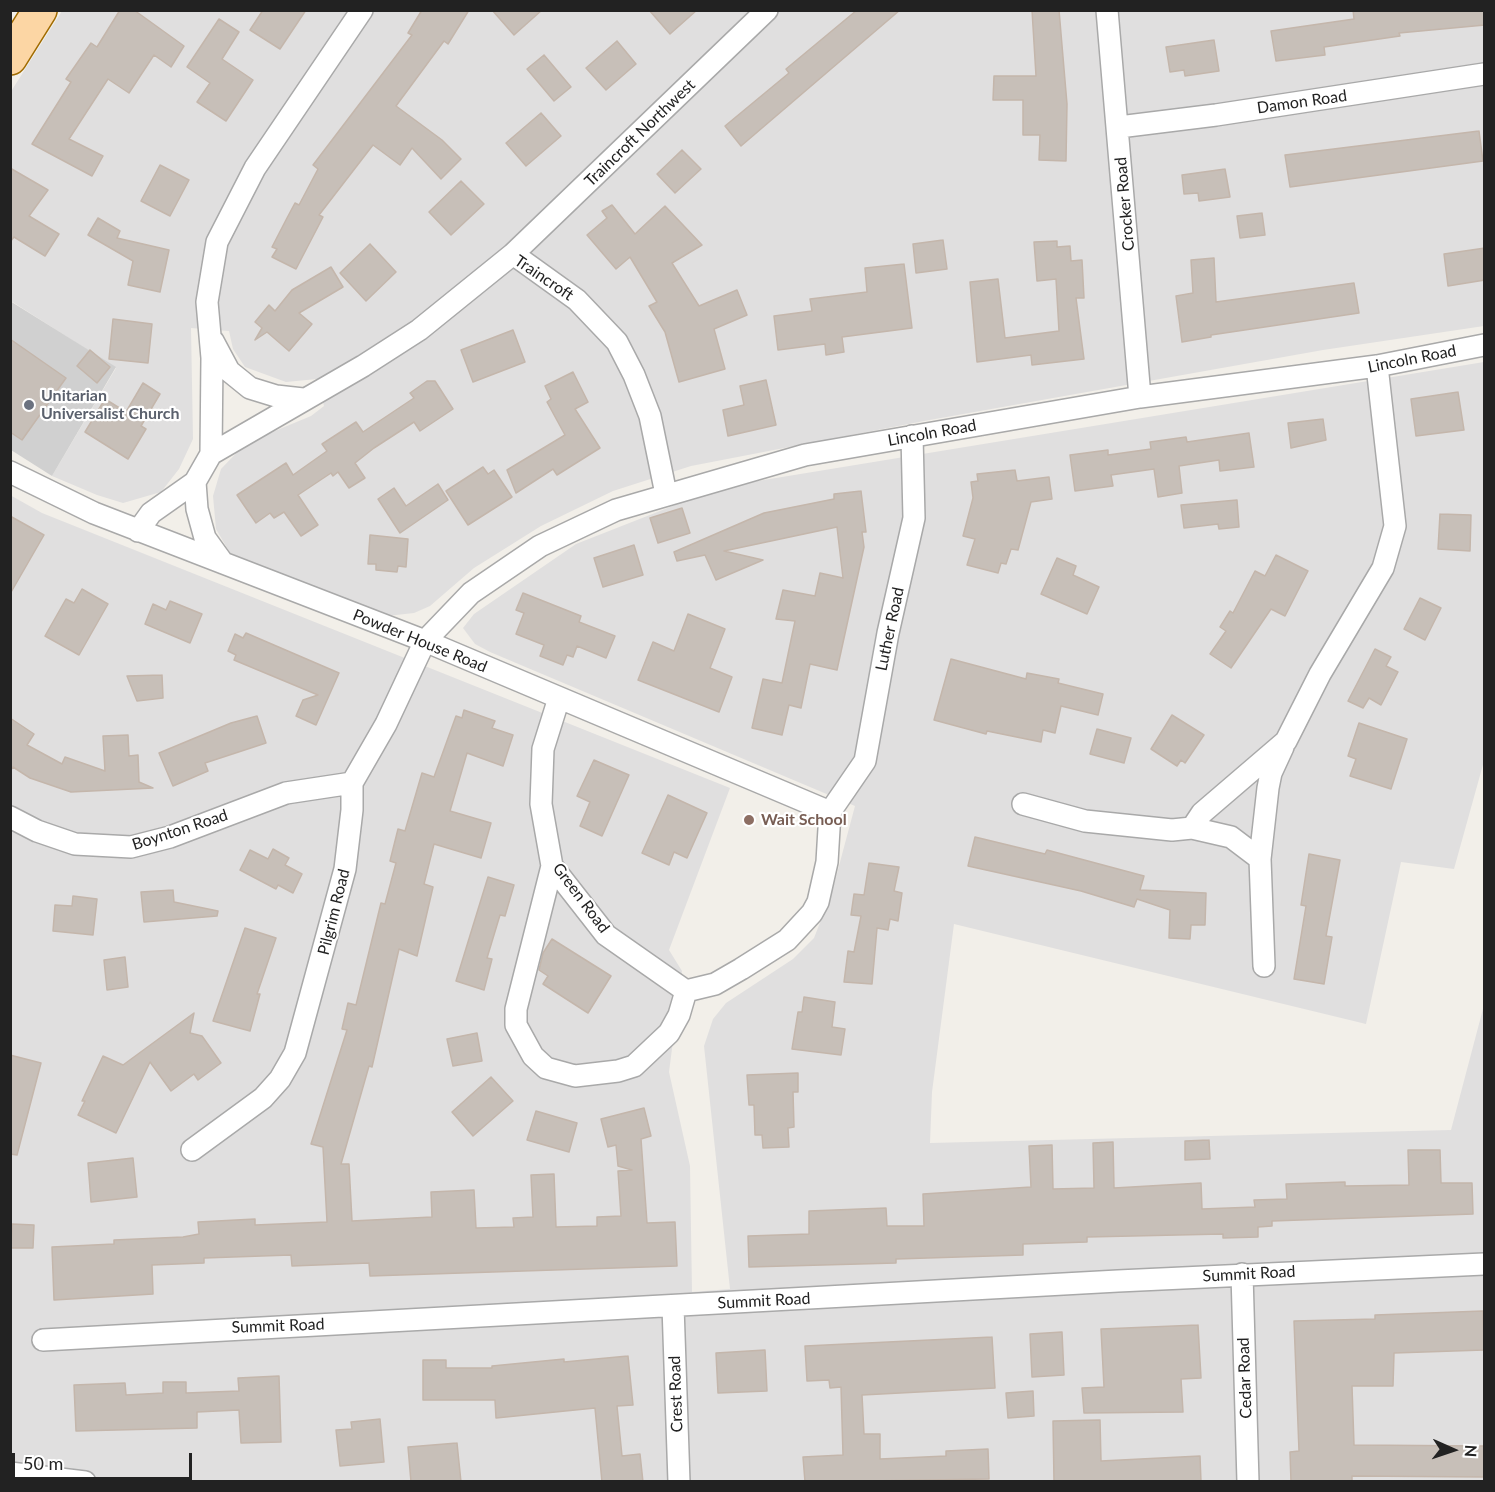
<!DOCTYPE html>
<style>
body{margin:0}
#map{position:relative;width:1495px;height:1492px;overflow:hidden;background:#f2efe9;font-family:Lato,sans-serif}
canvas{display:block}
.frame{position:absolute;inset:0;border:12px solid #222;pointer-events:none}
.north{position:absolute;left:1423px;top:1420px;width:60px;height:60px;-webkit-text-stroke:4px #fff;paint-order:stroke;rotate:93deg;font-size:16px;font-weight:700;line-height:24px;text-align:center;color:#222}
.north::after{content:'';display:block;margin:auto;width:21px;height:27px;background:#222;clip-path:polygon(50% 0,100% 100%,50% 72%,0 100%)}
.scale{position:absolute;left:12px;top:1453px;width:180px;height:27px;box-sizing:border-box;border:3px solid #222;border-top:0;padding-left:8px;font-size:18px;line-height:21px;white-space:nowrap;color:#222;-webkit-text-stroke:4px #fff;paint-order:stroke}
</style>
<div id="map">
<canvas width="1495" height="1492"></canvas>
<div class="frame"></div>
<div class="north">N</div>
<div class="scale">50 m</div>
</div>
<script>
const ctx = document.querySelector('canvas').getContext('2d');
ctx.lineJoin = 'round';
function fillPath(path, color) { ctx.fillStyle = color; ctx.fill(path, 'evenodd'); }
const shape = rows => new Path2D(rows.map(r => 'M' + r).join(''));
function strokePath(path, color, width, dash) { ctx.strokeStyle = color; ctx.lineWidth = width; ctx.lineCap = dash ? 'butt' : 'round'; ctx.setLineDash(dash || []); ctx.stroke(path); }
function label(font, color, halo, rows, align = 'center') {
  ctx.font = font + ' Lato,sans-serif'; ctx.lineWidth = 4.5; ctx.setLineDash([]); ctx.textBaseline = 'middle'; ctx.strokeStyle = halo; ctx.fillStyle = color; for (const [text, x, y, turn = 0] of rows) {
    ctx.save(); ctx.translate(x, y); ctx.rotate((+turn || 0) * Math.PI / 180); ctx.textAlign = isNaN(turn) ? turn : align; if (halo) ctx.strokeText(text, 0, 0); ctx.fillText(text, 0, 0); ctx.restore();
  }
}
const residential = shape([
 [62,11,1484,11,1484,326,1323,350,924,421,691,466,613,491,541,526,474,568,430,606,414,613,387,616,230,553,216,529,213,496,221,469,246,443,311,416,324,406,317,379,286,382,245,367,233,349,229,331,191,328,193,439,179,469,161,492,123,503,97,495,52,476,116,368,11,301,10,93],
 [1484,362,1484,761,1454,869,1401,862,1366,1024,954,924,932,1092,930,1143,1451,1130,1484,1005,1484,1481,132,1482,11,1467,10,495,42,513,730,788,669,950,682,971,669,1072,690,1166,692,1292,730,1289,704,1046,713,1019,726,1003,793,959,814,938,832,892,855,806,490,652,475,644,463,628,474,614,576,544,721,487]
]);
const religious = shape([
 [10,301,116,367,52,476,11,450]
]);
const building = shape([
 [120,10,134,10,184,46,171,67,154,55,129,93,108,79,69,139,103,156,92,176,32,144,71,82,66,79,91,43,97,47,120,10],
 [263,10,306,10,280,49,250,30,263,10],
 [422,10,469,10,448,44,444,41,396,106,442,140,461,159,441,179,412,148,400,165,373,145,319,215,323,217,296,269,272,257,277,249,272,247,287,218,295,203,299,205,318,169,313,165,412,35,408,33,422,10],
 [492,10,542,10,514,35,492,10],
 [649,10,697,10,670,34,649,10],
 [857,10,900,10,741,146,725,126,789,73,786,69,857,10],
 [1032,10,1059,10,1067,104,1066,161,1039,160,1040,135,1023,135,1023,100,993,100,994,76,1036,76,1032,10],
 [1353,10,1485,10,1485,25,1399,33,1400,36,1324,47,1325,55,1276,61,1271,31,1354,19,1353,10],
 [219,19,239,32,222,59,253,80,226,121,197,102,210,83,187,67,219,19],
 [1214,40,1219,71,1185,76,1184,70,1170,72,1166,47,1214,40],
 [617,41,636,64,606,90,586,68,617,41],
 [544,55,571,87,554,101,527,69,544,55],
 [541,113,561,136,526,166,506,143,541,113],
 [1479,131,1483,161,1290,187,1285,155,1479,131],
 [682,150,701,169,675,193,657,174,682,150],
 [160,165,189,180,170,216,141,201,160,165],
 [10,168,48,190,29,216,59,234,45,256,14,237,10,242,10,168],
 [1225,169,1230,197,1199,201,1198,193,1184,194,1182,175,1225,169],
 [461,181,484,204,451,235,429,212,461,181],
 [612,205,635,234,665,206,702,245,672,263,699,306,737,290,747,315,714,329,725,369,679,382,665,332,649,306,657,302,630,257,616,269,587,235,607,218,602,211,612,205],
 [1262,213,1265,235,1240,238,1237,216,1262,213],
 [98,218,120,231,117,238,169,250,160,292,128,285,133,261,88,235,98,218],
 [943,240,947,269,916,273,913,244,943,240],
 [1057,241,1057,247,1070,246,1071,261,1082,260,1084,298,1076,298,1084,359,1032,365,1031,355,977,362,970,282,998,279,1005,338,1059,331,1056,279,1037,281,1034,242,1057,241],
 [370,244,396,272,366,301,340,273,370,244],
 [1485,248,1485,280,1448,286,1444,254,1485,248],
 [1214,258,1216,302,1354,283,1359,313,1211,335,1211,337,1182,342,1176,296,1193,293,1191,260,1214,258],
 [904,264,912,328,842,337,844,352,826,355,825,344,778,350,774,316,812,311,810,299,867,292,865,268,904,264],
 [331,267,343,287,299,313,312,324,289,351,267,332,255,340,262,328,255,322,269,305,275,311,292,290,331,267],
 [113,319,152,324,148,363,109,359,113,319],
 [513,330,525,362,473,382,461,350,513,330],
 [10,339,66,378,22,440,10,432,10,339],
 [90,350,110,367,97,383,77,366,90,350],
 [573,372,588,402,575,409,600,448,557,475,553,469,516,493,507,470,565,435,547,402,551,399,545,386,573,372],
 [766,380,776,425,728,436,723,410,744,405,740,386,766,380],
 [427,381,435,381,453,409,420,431,414,422,374,448,355,463,365,478,349,488,338,472,333,476,331,473,298,495,318,525,301,536,284,512,274,518,270,513,256,523,237,495,286,463,293,475,327,451,322,444,356,422,363,432,414,398,410,393,427,381],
 [143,383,160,394,141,426,146,429,128,459,85,432,105,399,126,412,143,383],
 [1458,392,1464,430,1416,436,1411,399,1458,392],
 [1323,419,1326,440,1291,448,1288,423,1323,419],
 [1249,433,1254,467,1220,471,1219,460,1179,466,1182,493,1158,497,1154,469,1111,475,1113,486,1075,491,1070,455,1108,450,1108,455,1151,449,1150,442,1186,437,1187,442,1249,433],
 [483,467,488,474,494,470,512,497,468,525,446,491,483,467],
 [1015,470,1017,481,1049,477,1052,499,1031,502,1018,550,1011,549,1006,564,1001,563,998,573,967,565,975,539,963,536,973,498,971,482,978,481,977,474,1015,470],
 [438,484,448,500,400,533,378,499,394,488,406,506,438,484],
 [861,491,866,532,862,532,864,547,837,670,810,664,801,708,789,705,782,735,752,728,763,679,782,683,795,621,776,619,783,590,815,596,820,573,843,578,837,527,724,551,763,560,716,580,705,555,677,561,674,552,764,513,834,499,834,494,861,491],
 [1237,500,1239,527,1219,529,1218,524,1184,528,1181,505,1237,500],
 [682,508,690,533,658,543,650,518,682,508],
 [1440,514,1471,515,1470,551,1438,549,1440,514],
 [10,516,44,535,10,594,10,516],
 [370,535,408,539,406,567,398,566,397,572,376,570,376,564,368,564,370,535],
 [634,545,643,575,603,587,594,558,634,545],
 [1276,555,1308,571,1285,616,1271,609,1231,668,1210,654,1226,631,1220,627,1230,611,1233,613,1255,571,1265,576,1276,555],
 [1057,558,1076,566,1073,575,1099,587,1087,614,1041,594,1057,558],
 [82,589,108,604,79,655,45,636,66,599,74,603,82,589],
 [523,593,581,616,579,622,615,636,606,658,577,646,573,657,567,655,563,665,540,656,544,645,516,634,524,613,516,610,523,593],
 [1420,598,1441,608,1425,640,1404,629,1420,598],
 [170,601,202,614,190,643,145,624,153,604,166,610,170,601],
 [688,614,725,629,710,668,732,677,719,712,638,680,653,642,674,651,688,614],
 [246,633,339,673,316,725,296,716,303,700,318,695,234,660,236,655,228,651,235,634,243,638,246,633],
 [1375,649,1391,657,1386,666,1398,672,1381,705,1369,698,1363,708,1348,701,1375,649],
 [951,659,1026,679,1027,673,1059,679,1058,683,1103,694,1098,715,1061,706,1055,733,1043,730,1041,742,987,731,986,734,934,720,951,659],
 [162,675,163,698,137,701,127,676,162,675],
 [464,710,495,721,492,728,513,735,503,766,467,753,450,811,491,823,481,858,434,844,424,884,433,887,417,956,399,949,372,1067,369,1066,341,1164,349,1164,352,1221,432,1217,431,1192,474,1190,476,1228,514,1227,513,1218,533,1217,531,1175,554,1174,556,1227,597,1226,597,1217,621,1216,618,1171,632,1170,618,1166,616,1145,608,1147,601,1119,644,1108,651,1136,641,1139,647,1223,675,1222,677,1266,370,1276,369,1263,292,1266,291,1255,204,1258,204,1263,152,1265,153,1294,54,1300,52,1247,114,1244,114,1240,183,1237,199,1234,198,1222,255,1219,255,1225,327,1222,323,1147,311,1144,347,1030,342,1029,348,1003,356,1005,381,903,385,904,396,863,390,861,398,829,405,831,422,773,434,777,456,716,462,718,464,710],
 [1172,715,1204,735,1185,763,1181,760,1177,766,1151,749,1172,715],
 [257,716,266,743,205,763,208,771,173,786,159,753,231,723,257,716],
 [10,718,34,734,27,745,62,764,65,757,105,771,103,736,128,735,129,756,138,755,139,782,153,788,71,792,30,778,13,767,10,771,10,718],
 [1359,723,1407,739,1391,789,1350,776,1356,759,1348,756,1359,723],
 [1097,729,1131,738,1124,763,1090,754,1097,729],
 [594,760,629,775,602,836,580,826,590,802,577,796,594,760],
 [668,795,707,813,687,858,674,852,669,865,642,853,668,795],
 [975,837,1045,854,1047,850,1144,876,1140,890,1206,893,1205,925,1191,925,1190,939,1169,938,1170,910,1137,899,1134,907,1081,891,968,866,975,837],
 [273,849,289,858,285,865,302,874,293,893,278,885,276,889,240,870,250,850,268,859,273,849],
 [1309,854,1340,860,1326,936,1332,937,1324,984,1294,979,1306,906,1301,905,1309,854],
 [869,863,899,867,894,891,902,893,898,921,890,919,888,930,877,928,872,984,844,982,848,951,854,952,861,916,851,915,854,894,864,895,869,863],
 [488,877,514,885,505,916,500,915,487,958,492,959,484,990,456,981,488,877],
 [173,890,174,902,218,911,217,916,144,922,141,892,173,890],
 [73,896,97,899,93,935,53,931,55,905,72,906,73,896],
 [245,928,276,938,257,994,260,994,250,1031,213,1021,245,928],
 [552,939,611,976,588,1013,543,984,548,976,539,970,543,953,552,939],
 [125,957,128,987,107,990,104,960,125,957],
 [804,997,835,1002,832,1027,845,1029,841,1055,792,1049,798,1012,802,1012,804,997],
 [194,1013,190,1033,202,1036,221,1063,198,1080,194,1074,171,1091,150,1062,116,1133,78,1115,85,1101,82,1101,103,1056,123,1065,194,1013],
 [477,1033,482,1061,453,1066,447,1039,477,1033],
 [10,1055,41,1063,17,1155,10,1154,10,1055],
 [798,1073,798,1092,793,1092,794,1127,788,1128,789,1147,763,1148,762,1135,755,1135,754,1105,749,1105,747,1075,798,1073],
 [491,1077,513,1101,473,1136,452,1112,491,1077],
 [536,1111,577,1123,569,1152,527,1140,536,1111],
 [1209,1140,1210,1159,1185,1160,1185,1141,1209,1140],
 [1113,1142,1114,1188,1201,1183,1202,1209,1255,1207,1254,1200,1287,1199,1286,1184,1345,1182,1345,1186,1409,1185,1408,1150,1440,1150,1441,1183,1472,1183,1473,1214,1272,1221,1272,1226,1258,1227,1258,1237,1223,1238,1223,1234,1087,1237,1087,1242,1023,1244,1023,1255,896,1259,896,1263,749,1267,748,1236,809,1234,809,1211,886,1208,887,1226,924,1226,923,1194,1031,1187,1029,1146,1052,1145,1053,1189,1094,1188,1093,1143,1113,1142],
 [133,1158,137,1197,91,1202,88,1163,133,1158],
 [12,1224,34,1225,33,1248,11,1248,12,1224],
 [1483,1311,1484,1350,1394,1353,1393,1386,1352,1386,1354,1445,1485,1446,1485,1477,1352,1476,1352,1482,1291,1482,1290,1452,1299,1451,1294,1321,1375,1319,1375,1315,1483,1311],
 [1198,1325,1201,1378,1181,1379,1183,1412,1084,1413,1082,1388,1104,1387,1101,1329,1198,1325],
 [1062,1332,1064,1375,1032,1377,1030,1334,1062,1332],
 [992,1337,995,1388,862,1395,864,1434,880,1434,880,1459,946,1456,946,1451,988,1449,989,1479,805,1482,803,1457,843,1455,841,1387,830,1388,829,1380,807,1381,805,1346,992,1337],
 [765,1350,767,1391,718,1393,716,1353,765,1350],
 [628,1356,633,1405,617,1406,622,1456,640,1454,643,1482,602,1482,595,1408,496,1418,495,1400,423,1400,423,1360,446,1360,446,1368,492,1368,492,1366,564,1359,564,1362,628,1356],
 [279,1376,281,1442,241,1443,239,1410,197,1412,197,1428,76,1431,74,1385,125,1383,126,1395,163,1393,163,1382,186,1382,186,1393,239,1391,238,1378,279,1376],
 [1033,1391,1034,1416,1008,1418,1006,1393,1033,1391],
 [380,1419,384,1462,340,1466,336,1430,352,1429,351,1422,380,1419],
 [1100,1420,1101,1461,1200,1456,1201,1482,1054,1482,1053,1421,1100,1420],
 [457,1443,461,1482,411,1482,408,1447,457,1443]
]);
const street = shape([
 [1107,10,1140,397],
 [1119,127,1216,115,1484,74],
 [513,254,767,10],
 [213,341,229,371,250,388,276,396,303,399],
 [211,454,212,358,207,302,217,242,255,168,362,10],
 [10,472,94,513,425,641,830,812],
 [138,531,151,513,195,482],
 [223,563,205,538,197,509,195,482,211,454,363,366,419,330,513,254,577,300,617,342,634,375,650,416,666,494],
 [559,698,543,749,541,804,552,866,606,935,686,991],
 [1023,804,1085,821,1172,830,1192,828,1202,813,1286,741,1320,674,1383,568,1395,526,1377,366],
 [830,812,865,761,888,633,914,518,912,436],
 [10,817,37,831,75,844,131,847,170,837,286,793,352,783],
 [1192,828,1231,837,1260,859,1264,966],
 [1260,859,1268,788,1271,773,1283,747],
 [552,866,516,1009,516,1025,533,1056,546,1068,575,1076,618,1071,634,1066,669,1033,679,1015,686,991,715,984,741,969,787,940,812,913,818,902,827,862,830,812],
 [192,1150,263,1098,280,1079,295,1053,345,869,352,810,352,783,386,724,425,641,471,593,540,546,616,510,805,455,1140,397,1377,366,1484,345],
 [1242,1274,1248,1482],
 [673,1306,679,1482],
 [43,1340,1118,1281,1484,1264],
 [10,1473,85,1482]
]);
const primary = shape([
 [10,58,40,10]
]);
const markers = [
 [29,405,6,"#6b7280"],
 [749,820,6,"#8d6e63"]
];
const streetNames = [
 ["Damon Road",1302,102,-8],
 ["Traincroft Northwest",640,133,-44],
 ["Crocker Road",1125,204,-95],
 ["Traincroft",544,278,34],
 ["Lincoln Road",1412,359,-11],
 ["Lincoln Road",932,433,-10],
 ["Luther Road",890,629,-78],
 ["Powder House Road",420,641,22],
 ["Boynton Road",180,830,-18],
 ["Green Road",581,898,53],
 ["Pilgrim Road",334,912,-76],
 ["Summit Road",1249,1274,-3],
 ["Summit Road",764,1301,-3],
 ["Summit Road",278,1326,-2],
 ["Cedar Road",1245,1378,-92],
 ["Crest Road",676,1394,-92]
];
const worshipNames = [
 ["Unitarian",41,396],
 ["Universalist Church",41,414]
];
const educationNames = [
 ["Wait School",761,820]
];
fillPath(residential, '#e0dfdf');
fillPath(religious, '#d0d0d0');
fillPath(building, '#c7bfb8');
strokePath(building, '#c4b6ab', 1.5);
strokePath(street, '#a9a9a9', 24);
strokePath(primary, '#a06b00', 36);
strokePath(street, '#fff', 21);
strokePath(primary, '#fcd6a4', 33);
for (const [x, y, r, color] of markers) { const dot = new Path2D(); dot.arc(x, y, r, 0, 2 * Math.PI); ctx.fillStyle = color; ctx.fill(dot); strokePath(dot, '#fff', 2); }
label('16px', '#222', '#fff', streetNames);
label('bold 16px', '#5b616d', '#fff', worshipNames, 'left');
label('bold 16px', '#785e54', '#fff', educationNames, 'left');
</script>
